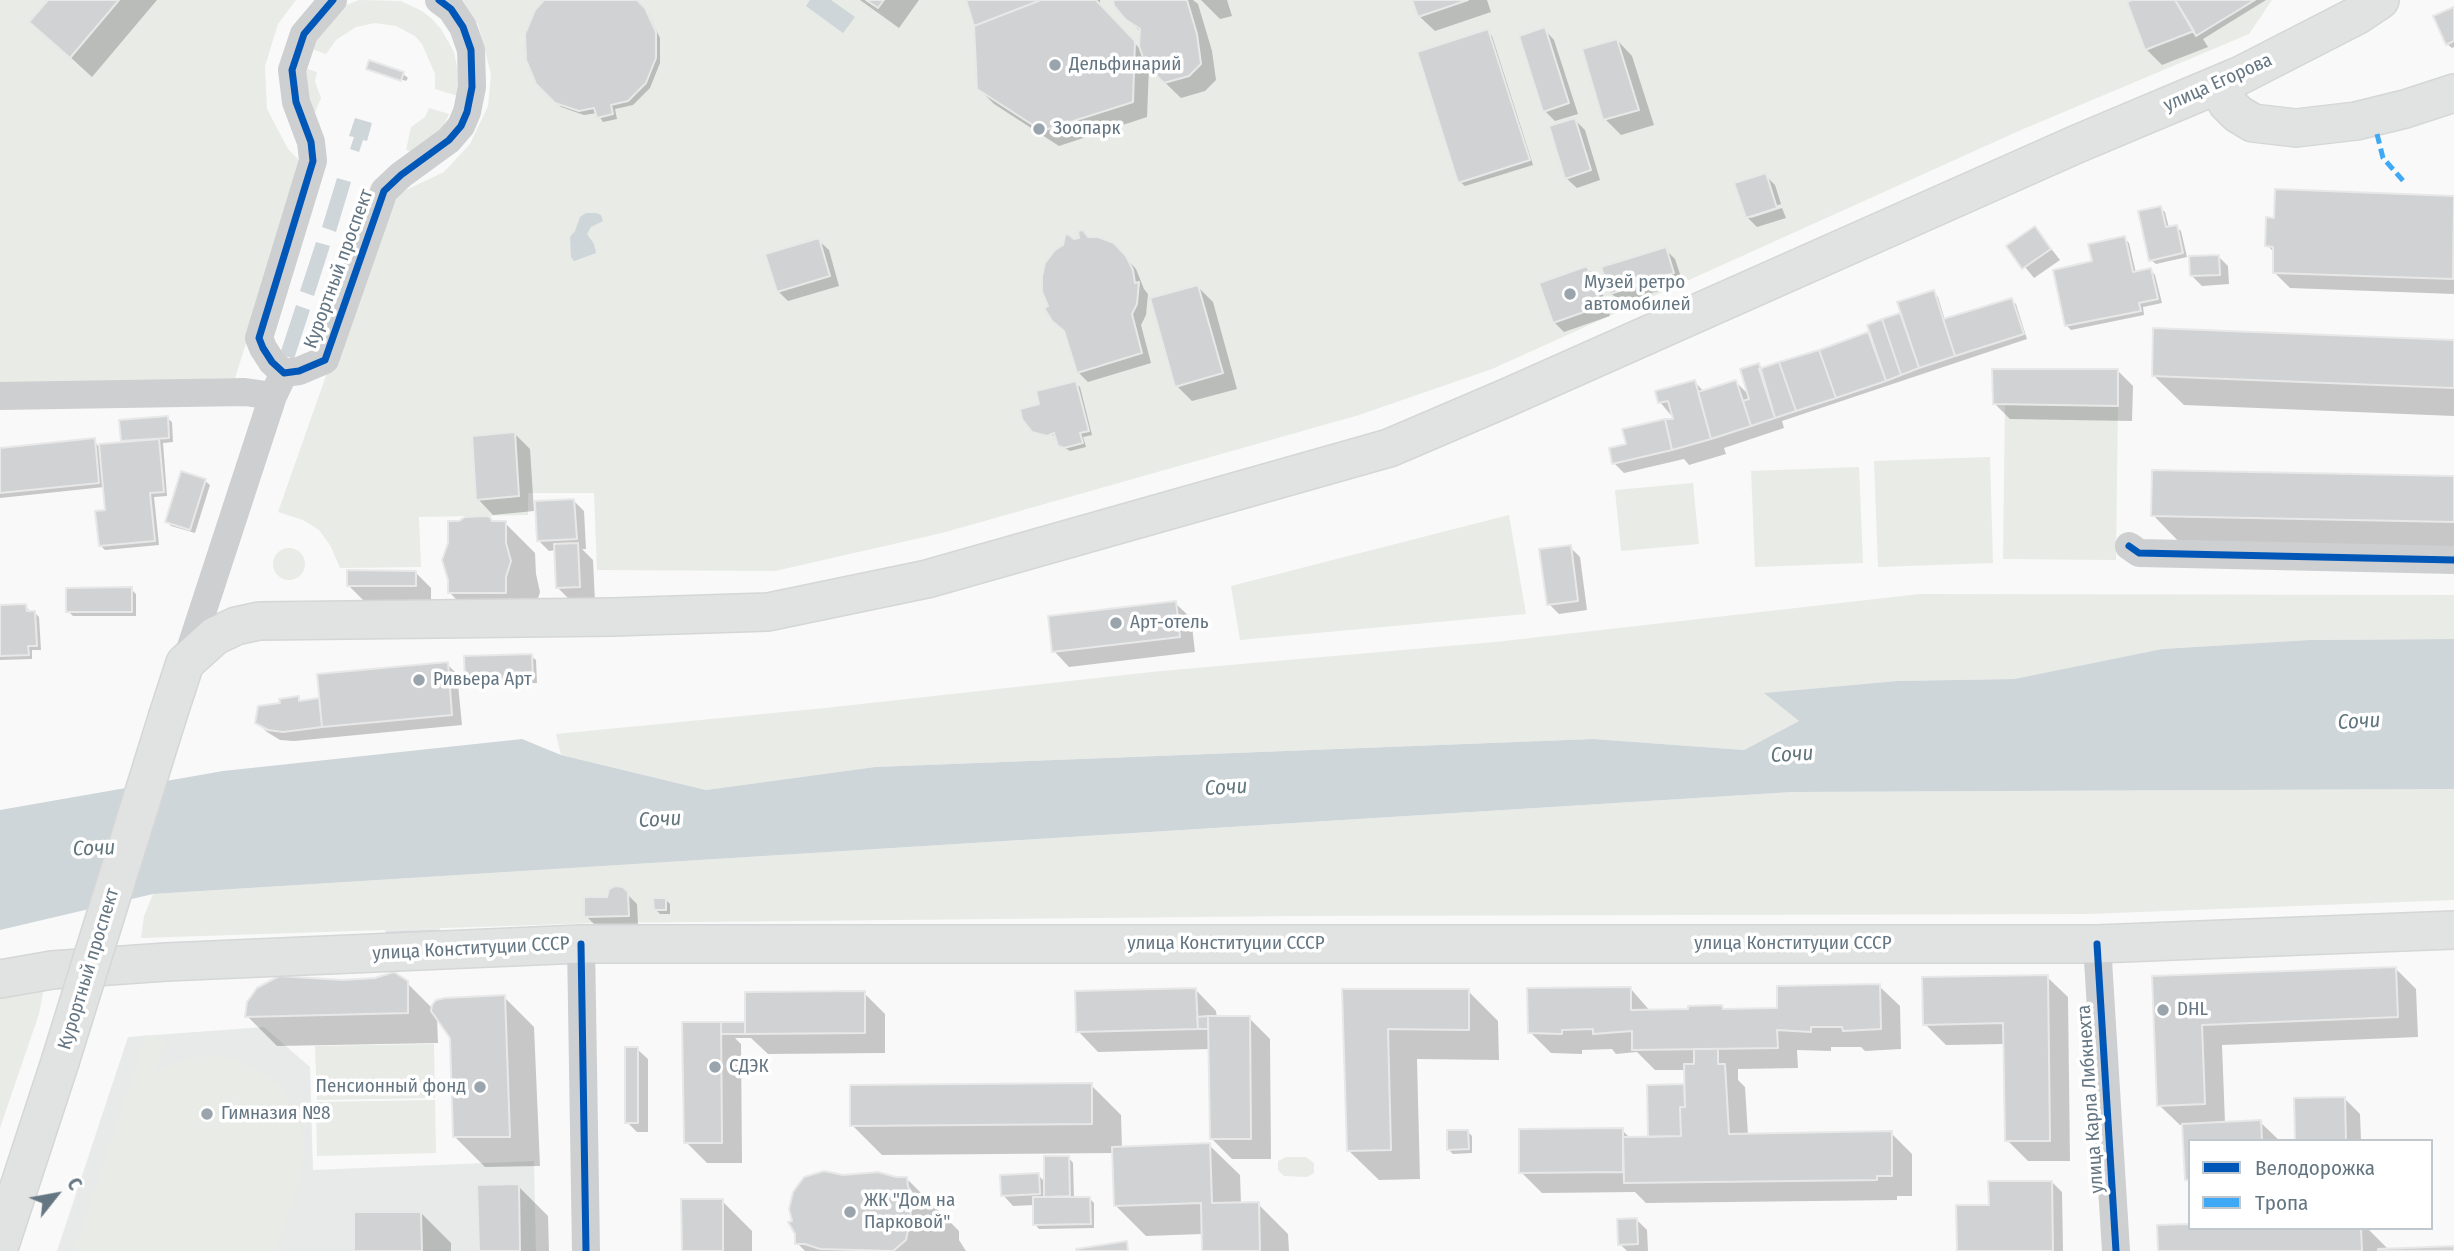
<!DOCTYPE html>
<meta charset="utf-8">
<style>
body{margin:0}
#map{position:relative;width:2454px;height:1251px;overflow:hidden;background:#f9f9f9;font-family:"Fira Sans Condensed",sans-serif}
canvas{display:block}
.legend{position:absolute;left:2188px;top:1139px;width:245px;height:91px;box-sizing:border-box;background:#fff;border:2px solid #c1c8cd;margin:0;padding:9px 12px;list-style:none;font-size:21px;color:#657683}
.legend li{display:flex;align-items:center;gap:14px;height:35px}
.legend b{width:35px;border:2px solid #c1c8cd}
.north{position:absolute;left:21px;top:1160px;width:70px;height:70px;-webkit-text-stroke:5px #fff;paint-order:stroke;rotate:59deg;font-size:19px;font-weight:700;line-height:28px;text-align:center;color:#657683}
.north::after{content:'';display:block;margin:auto;width:24px;height:32px;background:#657683;clip-path:polygon(50% 0,100% 100%,50% 72%,0 100%)}
</style>
<div id="map">
<canvas width="2454" height="1251"></canvas>
<ul class="legend">
<li><b style="height:9px;background:#0057b8"></b>Велодорожка</li>
<li><b style="height:9px;background:#3fa9f5"></b>Тропа</li>
</ul>
<div class="north">С</div>
</div>
<script>
const ctx = document.querySelector('canvas').getContext('2d');
ctx.lineJoin = 'round';
function fillPath(path, color) { ctx.fillStyle = color; ctx.fill(path, 'evenodd'); }
const shape = rows => new Path2D(rows.map(r => 'M' + r).join(''));
function strokePath(path, color, width, dash) { ctx.strokeStyle = color; ctx.lineWidth = width; ctx.lineCap = dash ? 'butt' : 'round'; ctx.setLineDash(dash || []); ctx.stroke(path); }
function label(font, color, halo, rows, align = 'center') {
  ctx.font = font + ' "Fira Sans Condensed",sans-serif'; ctx.lineWidth = 7; ctx.setLineDash([]); ctx.textBaseline = 'middle'; ctx.strokeStyle = halo; ctx.fillStyle = color; for (const [text, x, y, turn = 0] of rows) {
    ctx.save(); ctx.translate(x, y); ctx.rotate((+turn || 0) * Math.PI / 180); ctx.textAlign = isNaN(turn) ? turn : align; if (halo) ctx.strokeText(text, 0, 0); ctx.fillText(text, 0, 0); ctx.restore();
  }
}
const built = shape([
 [264,1027,310,1067,313,1170,534,1161,536,1251,57,1251,128,1037]
]);
const green = shape([
 [0,0,296,0,278,24,265,66,267,109,288,149,303,164,235,378,0,386],
 [359,0,401,1,422,11,432,19,441,29,454,52,459,77,458,96,435,89,435,74,422,44,415,36,396,26,375,23,356,27,336,40,326,54,303,46,339,8],
 [456,0,2272,0,2249,34,2021,130,1492,369,1359,415,942,533,775,571,597,570,594,493,528,493,528,515,419,517,421,567,340,568,330,545,319,530,303,520,278,512,390,194,406,190,444,172,470,144,488,106,491,74,478,24],
 [297,66,317,72,315,82,321,98,312,120],
 [429,108,449,114,442,129,415,153,406,150,411,127,425,117],
 [2005,405,2118,406,2116,560,2003,559],
 [1990,457,1993,563,1878,567,1874,461],
 [1859,467,1863,563,1755,567,1751,471],
 [1693,483,1699,544,1621,551,1615,490],
 [1509,515,1526,614,1240,640,1231,586],
 '273 564a16 16 0 1 1 32 0a16 16 0 1 1-32 0Z',
 [1920,594,2454,595,2454,639,2309,640,2162,649,2014,679,1897,681,1765,693,1799,721,1744,750,1592,739,875,767,706,790,561,755,556,734,825,708,1161,671,1495,642],
 [2454,789,2454,900,2088,914,1294,916,597,923,141,938,144,916,153,894,1793,792],
 [30,982,43,993,39,1014,0,1128,0,989],
 [146,1035,166,1040,154,1074,168,1065,191,1057,216,1056,240,1061,263,1072,282,1088,295,1109,303,1133,304,1158,299,1183,276,1251,74,1251],
 [434,1044,435,1098,317,1100,315,1046],
 [435,1100,436,1153,317,1156,316,1102],
 [1286,1157,1306,1157,1314,1163,1314,1173,1307,1177,1284,1176,1278,1170,1278,1161]
]);
const water = shape([
 [810,0,831,0,855,17,843,33,806,6],
 [355,118,372,123,367,141,363,140,359,152,350,149,354,137,349,136],
 [337,178,351,182,336,232,322,227],
 [596,213,601,215,603,221,591,227,587,234,594,244,596,253,574,261,571,257,570,237,575,231,580,217,586,213],
 [316,242,330,246,314,296,300,291],
 [296,305,310,310,294,359,280,354],
 [2454,639,2454,789,1793,792,153,894,0,930,0,810,223,771,522,739,561,755,706,790,875,767,1593,739,1744,750,1799,721,1764,693,1897,681,2014,679,2162,649,2309,640]
]);
const shadow = shape([
 [50,0,157,0,92,77,32,22],
 [546,0,635,0,649,15,660,38,660,63,650,88,633,105,615,109,617,119,603,122,597,113,584,115,561,107,537,83],
 [860,0,919,0,899,28],
 [967,0,1100,0,1100,6,1141,50,1142,33,1126,18,1115,0,1193,0,1198,4,1212,51,1216,80,1205,91,1181,98,1149,67,1147,117,1059,146,994,104,978,88,976,26],
 [1201,0,1227,0,1232,16,1220,19],
 [1414,0,1487,0,1491,12,1435,31,1419,16],
 [2137,0,2266,0,2203,39,2208,47,2162,65,2146,49],
 [2454,9,2454,47,2452,48,2447,44],
 [1544,29,1554,40,1578,114,1555,121,1545,111],
 [1487,31,1492,36,1533,165,1465,186,1460,182],
 [1617,40,1632,56,1654,125,1621,135,1605,119,1584,50],
 [370,62,403,74,408,78,406,81,371,69,371,72,368,69],
 [1575,120,1585,130,1600,180,1577,188,1566,178],
 [1765,175,1775,185,1781,204,1751,214,1751,218,1782,208,1786,218,1757,227,1747,217],
 [2277,191,2454,198,2454,294,2290,288,2274,272,2275,253,2267,245,2276,219],
 [2160,208,2165,212,2169,228,2176,227,2181,231,2187,257,2156,264,2151,260],
 [2035,228,2060,260,2034,278,2008,246],
 [1083,232,1090,239,1124,256,1136,269,1144,289,1148,294,1146,315,1141,325,1151,363,1088,382,1078,372,1067,333,1050,307,1074,241,1081,239],
 [2124,238,2129,243,2136,273,2151,270,2155,275,2162,303,2143,307,2144,315,2071,330,2067,326,2094,263],
 [818,240,829,250,839,286,788,301,778,291],
 [1665,249,1675,259,1683,283,1621,303,1611,293],
 [2218,256,2228,266,2229,284,2202,286,2192,276],
 [1587,268,1597,278,1610,316,1564,332,1554,322],
 [1198,287,1213,302,1237,389,1192,401,1177,386],
 [1933,292,1938,297,1945,320,2011,300,2016,304,2027,339,1782,421,1784,428,1724,448,1726,454,1689,465,1684,459,1624,473,1614,463,1628,445,1675,420,1660,402,1695,382,1704,392,1736,382,1750,396,1759,365,1763,369,1871,333,1869,326,1902,314],
 [2454,342,2454,416,2184,405,2153,375],
 [2117,370,2133,386,2132,421,2010,419,1995,404],
 [1075,383,1080,387,1092,435,1083,437,1086,447,1070,451,1060,445,1056,436,1033,431,1041,405],
 [167,418,172,422,173,442,163,443,167,496,154,497,159,545,105,550,100,545,107,511,104,487,0,498,0,450,94,440,98,446,123,444,121,422],
 [515,434,530,449,534,511,493,515,478,499],
 [2454,478,2454,551,2183,546,2153,515],
 [205,481,210,485,195,533,171,526,167,521],
 [573,500,584,511,586,549,582,549,593,560,595,602,573,603,558,588,556,550,549,551,539,541],
 [493,523,505,523,535,553,536,574,540,592,535,608,479,622,449,592],
 [1570,547,1580,557,1587,610,1559,614,1549,604],
 [415,572,431,588,431,601,364,601,348,585],
 [131,589,136,594,136,616,73,616,68,611],
 [1175,603,1191,618,1195,652,1069,667,1054,651],
 [26,606,31,613,35,613,39,617,41,650,32,650,32,659,0,660,0,607],
 [531,656,536,660,537,683,471,685,467,680],
 [447,664,457,674,462,725,294,741,280,740,267,732,257,722,281,705,298,698,302,702,321,700],
 [621,888,637,904,638,925,596,926,586,916],
 [665,899,670,904,670,914,660,914,655,909],
 [2395,968,2416,989,2418,1037,2222,1045,2225,1123,2260,1122,2280,1141,2190,1141,2190,1182,2187,1180,2184,1125,2180,1125,2159,1105,2154,977],
 [2047,977,2068,997,2070,1161,2028,1161,2007,1140,2005,1044,1946,1045,1925,1024],
 [407,983,433,1009,504,997,534,1027,540,1166,485,1167,455,1137,452,1037,437,1017,438,1043,277,1046,247,1016],
 [1879,986,1900,1006,1901,1049,1865,1051,1861,1047,1831,1047,1831,1051,1797,1050,1798,1068,1738,1069,1738,1080,1745,1087,1748,1135,1891,1133,1912,1154,1912,1196,1897,1196,1897,1200,1646,1203,1635,1192,1542,1193,1521,1172,1622,1130,1631,1139,1652,1138,1649,1087,1686,1085,1686,1070,1655,1070,1637,1052,1616,1054,1612,1049,1582,1050,1582,1054,1551,1053,1530,1032,1630,988,1651,1012,1721,1007,1725,1011,1779,1010],
 [1196,990,1216,1011,1217,1018,1249,1018,1270,1039,1271,1159,1232,1159,1211,1138,1210,1049,1098,1052,1078,1031],
 [1344,991,1468,991,1498,1021,1499,1060,1417,1059,1420,1179,1379,1180,1348,1150],
 [864,993,885,1014,885,1053,768,1054,751,1038,735,1038,741,1044,742,1163,707,1163,686,1142,684,1024,747,1026],
 [637,1049,648,1059,648,1132,637,1132,627,1122],
 [1091,1085,1121,1115,1122,1148,1209,1145,1240,1175,1241,1204,1258,1204,1288,1234,1289,1251,1204,1251,1203,1234,1146,1236,1116,1206,1114,1153,882,1155,852,1125],
 [2344,1098,2360,1114,2361,1141,2297,1141],
 [1468,1132,1472,1136,1472,1153,1453,1154,1448,1149],
 [1069,1158,1073,1163,1074,1199,1090,1199,1094,1203,1094,1228,1039,1229,1035,1224,1034,1205,1013,1206,1003,1195,1038,1175,1046,1183],
 [843,1177,907,1179,959,1231,959,1240,966,1251,805,1251,797,1243],
 [2052,1182,2062,1192,2063,1251,1959,1251,1991,1206],
 [518,1186,548,1216,549,1251,480,1251],
 [722,1201,752,1231,752,1251,684,1251],
 [421,1213,451,1243,451,1251,356,1251],
 [1637,1220,1647,1230,1648,1251,1627,1251,1620,1244],
 [2190,1228,2367,1228,2389,1250,2454,1248,2454,1251,2159,1251]
]);
const building = shape([
 [48,0,119,0,70,58,29,22,48,0],
 [544,0,637,0,645,8,656,32,656,58,646,83,628,101,611,105,613,114,597,118,594,108,579,111,555,103,536,84,526,60,525,34,535,10,544,0],
 [866,0,884,0,878,8,866,0],
 [966,0,1041,0,974,26,966,0],
 [1041,0,1096,0,1135,41,1133,102,1042,131,977,89,974,26,1041,0],
 [1113,0,1187,0,1197,34,1201,64,1189,76,1164,83,1146,66,1139,46,1140,29,1125,19,1114,6,1113,0],
 [1412,0,1468,0,1418,17,1412,0],
 [2132,0,2175,0,2194,31,2145,50,2127,2,2132,0],
 [2175,0,2255,0,2196,36,2175,0],
 [2454,7,2454,41,2446,45,2433,16,2454,7],
 [1545,27,1569,103,1543,112,1519,36,1545,27],
 [1488,29,1530,160,1458,183,1417,52,1488,29],
 [1617,39,1639,110,1603,120,1582,49,1617,39],
 [369,60,404,72,401,81,366,69,369,60],
 [1575,118,1591,170,1565,179,1549,126,1575,118],
 [1766,173,1777,208,1746,218,1734,183,1766,173],
 [2275,189,2454,196,2453,279,2273,273,2273,247,2265,246,2266,217,2274,218,2275,189],
 [2161,206,2166,227,2177,225,2183,253,2149,261,2138,211,2161,206],
 [2035,226,2051,249,2022,269,2006,246,2035,226],
 [1083,230,1088,237,1098,237,1114,243,1126,256,1133,270,1135,283,1139,282,1137,304,1132,314,1142,353,1077,373,1064,331,1052,321,1044,308,1048,306,1042,292,1042,276,1045,263,1055,250,1063,245,1065,235,1068,234,1074,239,1079,238,1078,231,1083,230],
 [2125,236,2133,272,2151,268,2158,299,2139,303,2141,311,2065,326,2053,270,2092,261,2088,244,2125,236],
 [819,238,830,276,777,292,765,254,819,238],
 [1666,247,1674,273,1610,294,1601,267,1666,247],
 [2219,255,2220,275,2190,276,2189,256,2219,255],
 [1587,266,1601,306,1553,323,1539,283,1587,266],
 [1198,285,1223,373,1175,387,1150,298,1198,285],
 [1934,290,1955,356,1919,368,1897,302,1934,290],
 [2012,298,2024,334,1955,356,1943,319,2012,298],
 [1900,313,1919,368,1901,375,1882,319,1900,313],
 [1882,319,1901,375,1886,381,1867,325,1882,319],
 [2153,328,2454,340,2454,388,2152,376,2153,328],
 [1868,332,1886,381,1836,398,1819,350,1868,332],
 [1819,350,1836,398,1796,411,1779,362,1819,350],
 [1779,362,1796,411,1775,418,1759,369,1779,362],
 [1759,363,1775,418,1751,426,1743,401,1749,399,1740,369,1759,363],
 [1992,369,2118,369,2118,406,1993,404,1992,369],
 [1695,380,1711,439,1672,450,1665,419,1673,419,1668,401,1658,403,1655,391,1695,380],
 [1736,380,1751,426,1711,439,1698,392,1736,380],
 [1076,381,1089,431,1080,433,1083,443,1064,448,1058,446,1054,433,1047,436,1032,432,1022,419,1020,409,1039,404,1036,391,1076,381],
 [168,416,169,438,121,441,119,420,168,416],
 [1665,419,1672,450,1612,464,1609,448,1626,444,1622,429,1665,419],
 [515,432,519,496,476,500,472,436,515,432],
 [95,438,99,483,0,493,0,448,95,438],
 [159,439,164,492,150,493,155,541,99,546,95,511,105,510,99,444,159,439],
 [2152,470,2454,476,2454,522,2151,516,2152,470],
 [181,471,206,479,190,530,165,522,181,471],
 [574,499,577,539,537,541,535,501,574,499],
 [486,516,490,517,492,521,506,521,506,543,511,561,506,577,506,593,448,593,448,580,442,560,448,543,448,521,459,521,465,517,486,516],
 [578,543,580,587,556,588,554,544,578,543],
 [1571,545,1578,601,1547,605,1539,549,1571,545],
 [347,570,416,571,416,586,347,586,347,570],
 [132,587,132,612,66,612,66,588,132,587],
 [1176,601,1180,637,1052,652,1048,616,1176,601],
 [26,604,27,611,35,611,37,646,28,646,29,655,0,656,0,605,26,604],
 [532,654,533,679,465,681,464,656,532,654],
 [448,662,452,715,322,727,317,674,448,662],
 [299,696,299,701,319,698,322,727,283,732,268,730,255,723,258,706,280,703,279,699,299,696],
 [615,886,623,887,628,892,629,916,584,917,584,897,607,897,609,889,615,886],
 [653,898,666,898,666,910,654,910,653,898],
 [439,929,440,944,387,946,386,931,439,929],
 [2396,967,2398,1017,2202,1025,2205,1104,2157,1106,2152,976,2396,967],
 [394,972,408,981,408,1013,245,1017,247,1002,257,988,279,976,343,980,375,978,394,972],
 [2048,975,2050,1141,2005,1141,2003,1023,1923,1025,1922,977,2048,975],
 [1880,984,1881,1029,1843,1031,1842,1027,1811,1027,1811,1032,1777,1030,1778,1048,1632,1050,1632,1031,1593,1034,1593,1029,1562,1030,1562,1034,1528,1033,1527,988,1631,987,1631,1010,1688,1009,1688,1006,1722,1005,1723,1009,1777,1008,1777,986,1880,984],
 [1196,988,1198,1029,1076,1032,1075,991,1196,988],
 [1342,989,1469,989,1469,1030,1388,1029,1391,1150,1347,1151,1342,989],
 [865,991,865,1033,745,1034,745,992,865,991],
 [505,995,510,1137,453,1137,450,1038,431,1011,432,1005,436,1000,445,998,505,995],
 [1208,1016,1250,1016,1251,1139,1210,1139,1208,1016],
 [1208,1016,1208,1029,1198,1029,1197,1017,1208,1016],
 [682,1022,721,1022,722,1143,684,1143,682,1022],
 [721,1022,745,1022,745,1034,721,1034,721,1022],
 [625,1047,638,1047,638,1123,625,1123,625,1047],
 [1694,1049,1718,1049,1718,1064,1725,1064,1729,1134,1892,1131,1892,1176,1877,1176,1877,1180,1624,1183,1623,1137,1681,1136,1680,1107,1685,1107,1684,1064,1694,1064,1694,1049],
 [1092,1083,1092,1124,850,1126,850,1085,1092,1083],
 [1684,1084,1685,1107,1680,1107,1681,1136,1648,1137,1647,1085,1684,1084],
 [2345,1097,2346,1141,2295,1141,2294,1098,2345,1097],
 [2261,1120,2262,1141,2190,1141,2190,1180,2185,1180,2182,1124,2261,1120],
 [1623,1128,1623,1172,1519,1173,1519,1129,1623,1128],
 [1447,1130,1468,1130,1469,1149,1447,1150,1447,1130],
 [1210,1143,1212,1203,1259,1202,1260,1251,1202,1251,1201,1203,1114,1206,1112,1147,1210,1143],
 [1044,1156,1069,1156,1070,1196,1044,1197,1044,1156],
 [824,1171,843,1175,878,1172,896,1177,907,1177,908,1187,915,1197,915,1202,908,1202,906,1204,911,1214,906,1240,893,1251,820,1249,805,1244,795,1244,795,1234,788,1222,792,1221,789,1209,793,1192,804,1177,824,1171],
 [1039,1173,1040,1194,1001,1196,1000,1175,1039,1173],
 [1988,1181,2052,1181,2053,1251,1957,1251,1956,1205,1989,1205,1988,1181],
 [519,1184,520,1251,479,1251,477,1185,519,1184],
 [1033,1197,1090,1197,1091,1224,1033,1225,1033,1197],
 [681,1199,723,1199,723,1251,682,1251,681,1199],
 [354,1212,421,1212,422,1251,354,1251,354,1212],
 [1637,1218,1638,1244,1618,1245,1617,1219,1637,1218],
 [2190,1224,2190,1228,2361,1228,2362,1251,2158,1251,2157,1225,2190,1224],
 [1127,1241,1128,1251,1077,1251,1076,1249,1127,1241],
 [2454,1246,2454,1251,2378,1251,2378,1249,2454,1246]
]);
const minor = shape([
 [333,0,304,34,292,70,296,102,311,142,313,161,259,338,263,348,272,362,284,373,299,371,325,360,384,191,401,175,449,140,461,126,467,112,472,87,471,50,463,27,451,9,439,0],
 [0,396,245,392,273,396],
 [2129,546,2139,553,2454,560],
 [186,662,273,396,284,373],
 [581,944,586,1251],
 [2097,944,2116,1251]
]);
const major = shape([
 [2218,85,2227,103,2238,114,2253,123,2296,128,2356,121,2405,109,2454,93],
 [168,715,185,663,215,636,236,626,259,621,614,617,768,612,927,579,1389,448,1506,398,2077,144,2241,75,2356,16,2380,0],
 [0,979,52,970,166,962,581,944,2097,944,2454,930],
 [0,1245,60,1062]
]);
const majorBridge = shape([
 [60,1062,168,715]
]);
const quiet = shape([
 [2377,134,2383,158,2405,183]
]);
const cycleway = shape([
 [333,0,304,34,292,70,296,102,311,142,313,161,259,338,263,348,272,362,284,373,299,371,325,360,384,191,401,175,449,140,461,126,467,112,472,87,471,50,463,27,451,9,439,0],
 [2129,546,2139,553,2454,560],
 [581,944,586,1251],
 [2097,944,2116,1251]
]);
const markers = [
 [1055,65,7,"#99a4ac"],
 [1039,129,7,"#99a4ac"],
 [1570,294,7,"#99a4ac"],
 [1116,623,7,"#99a4ac"],
 [419,680,7,"#99a4ac"],
 [2163,1010,7,"#99a4ac"],
 [715,1067,7,"#99a4ac"],
 [480,1087,7,"#99a4ac"],
 [207,1114,7,"#99a4ac"],
 [850,1212,7,"#99a4ac"]
];
const poiNames = [
 ["Дельфинарий",1069,65],
 ["Зоопарк",1053,129],
 ["Музей ретро",1584,283],
 ["автомобилей",1584,305],
 ["Арт-отель",1130,623],
 ["Ривьера Арт",433,680],
 ["DHL",2177,1010],
 ["СДЭК",729,1067],
 ["Пенсионный фонд",466,1087,"right"],
 ["Гимназия №8",221,1114],
 ["ЖК \"Дом на",864,1201],
 ["Парковой\"",864,1223]
];
const streetNames = [
 ["улица Егорова",2218,83,-24],
 ["Курортный проспект",339,269,-70],
 ["улица Конституции СССР",1226,944],
 ["улица Конституции СССР",1793,944],
 ["улица Конституции СССР",471,949,-3],
 ["Курортный проспект",89,969,-73],
 ["улица Карла Либкнехта",2091,1099,-94]
];
const waterNames = [
 ["Сочи",2359,722,-3],
 ["Сочи",1792,755,-3],
 ["Сочи",1226,788,-3],
 ["Сочи",660,820,-3],
 ["Сочи",94,849,-2]
];
fillPath(built, '#e8e9e9');
fillPath(green, '#e8ebe6');
fillPath(water, '#ced6d9');
fillPath(shadow, '#0003');
fillPath(building, '#d0d2d3');
strokePath(building, '#e8e8e8', 2);
strokePath(major, '#d5d6d7', 40);
strokePath(minor, '#cecfd0', 28);
strokePath(major, '#e1e2e2', 37);
strokePath(majorBridge, '#d5d6d7', 40, []);
strokePath(majorBridge, '#e1e2e2', 37);
strokePath(quiet, '#3fa9f5', 5, [10, 5]);
strokePath(cycleway, '#0057b8', 7);
for (const [x, y, r, color] of markers) { const dot = new Path2D(); dot.arc(x, y, r, 0, 2 * Math.PI); ctx.fillStyle = color; ctx.fill(dot); strokePath(dot, '#fff', 2.5); }
label('19px', '#657683', '#fff', poiNames, 'left');
label('19px', '#657683', '#fff', streetNames);
label('italic 21px', '#60757c', '#fff', waterNames);
</script>
